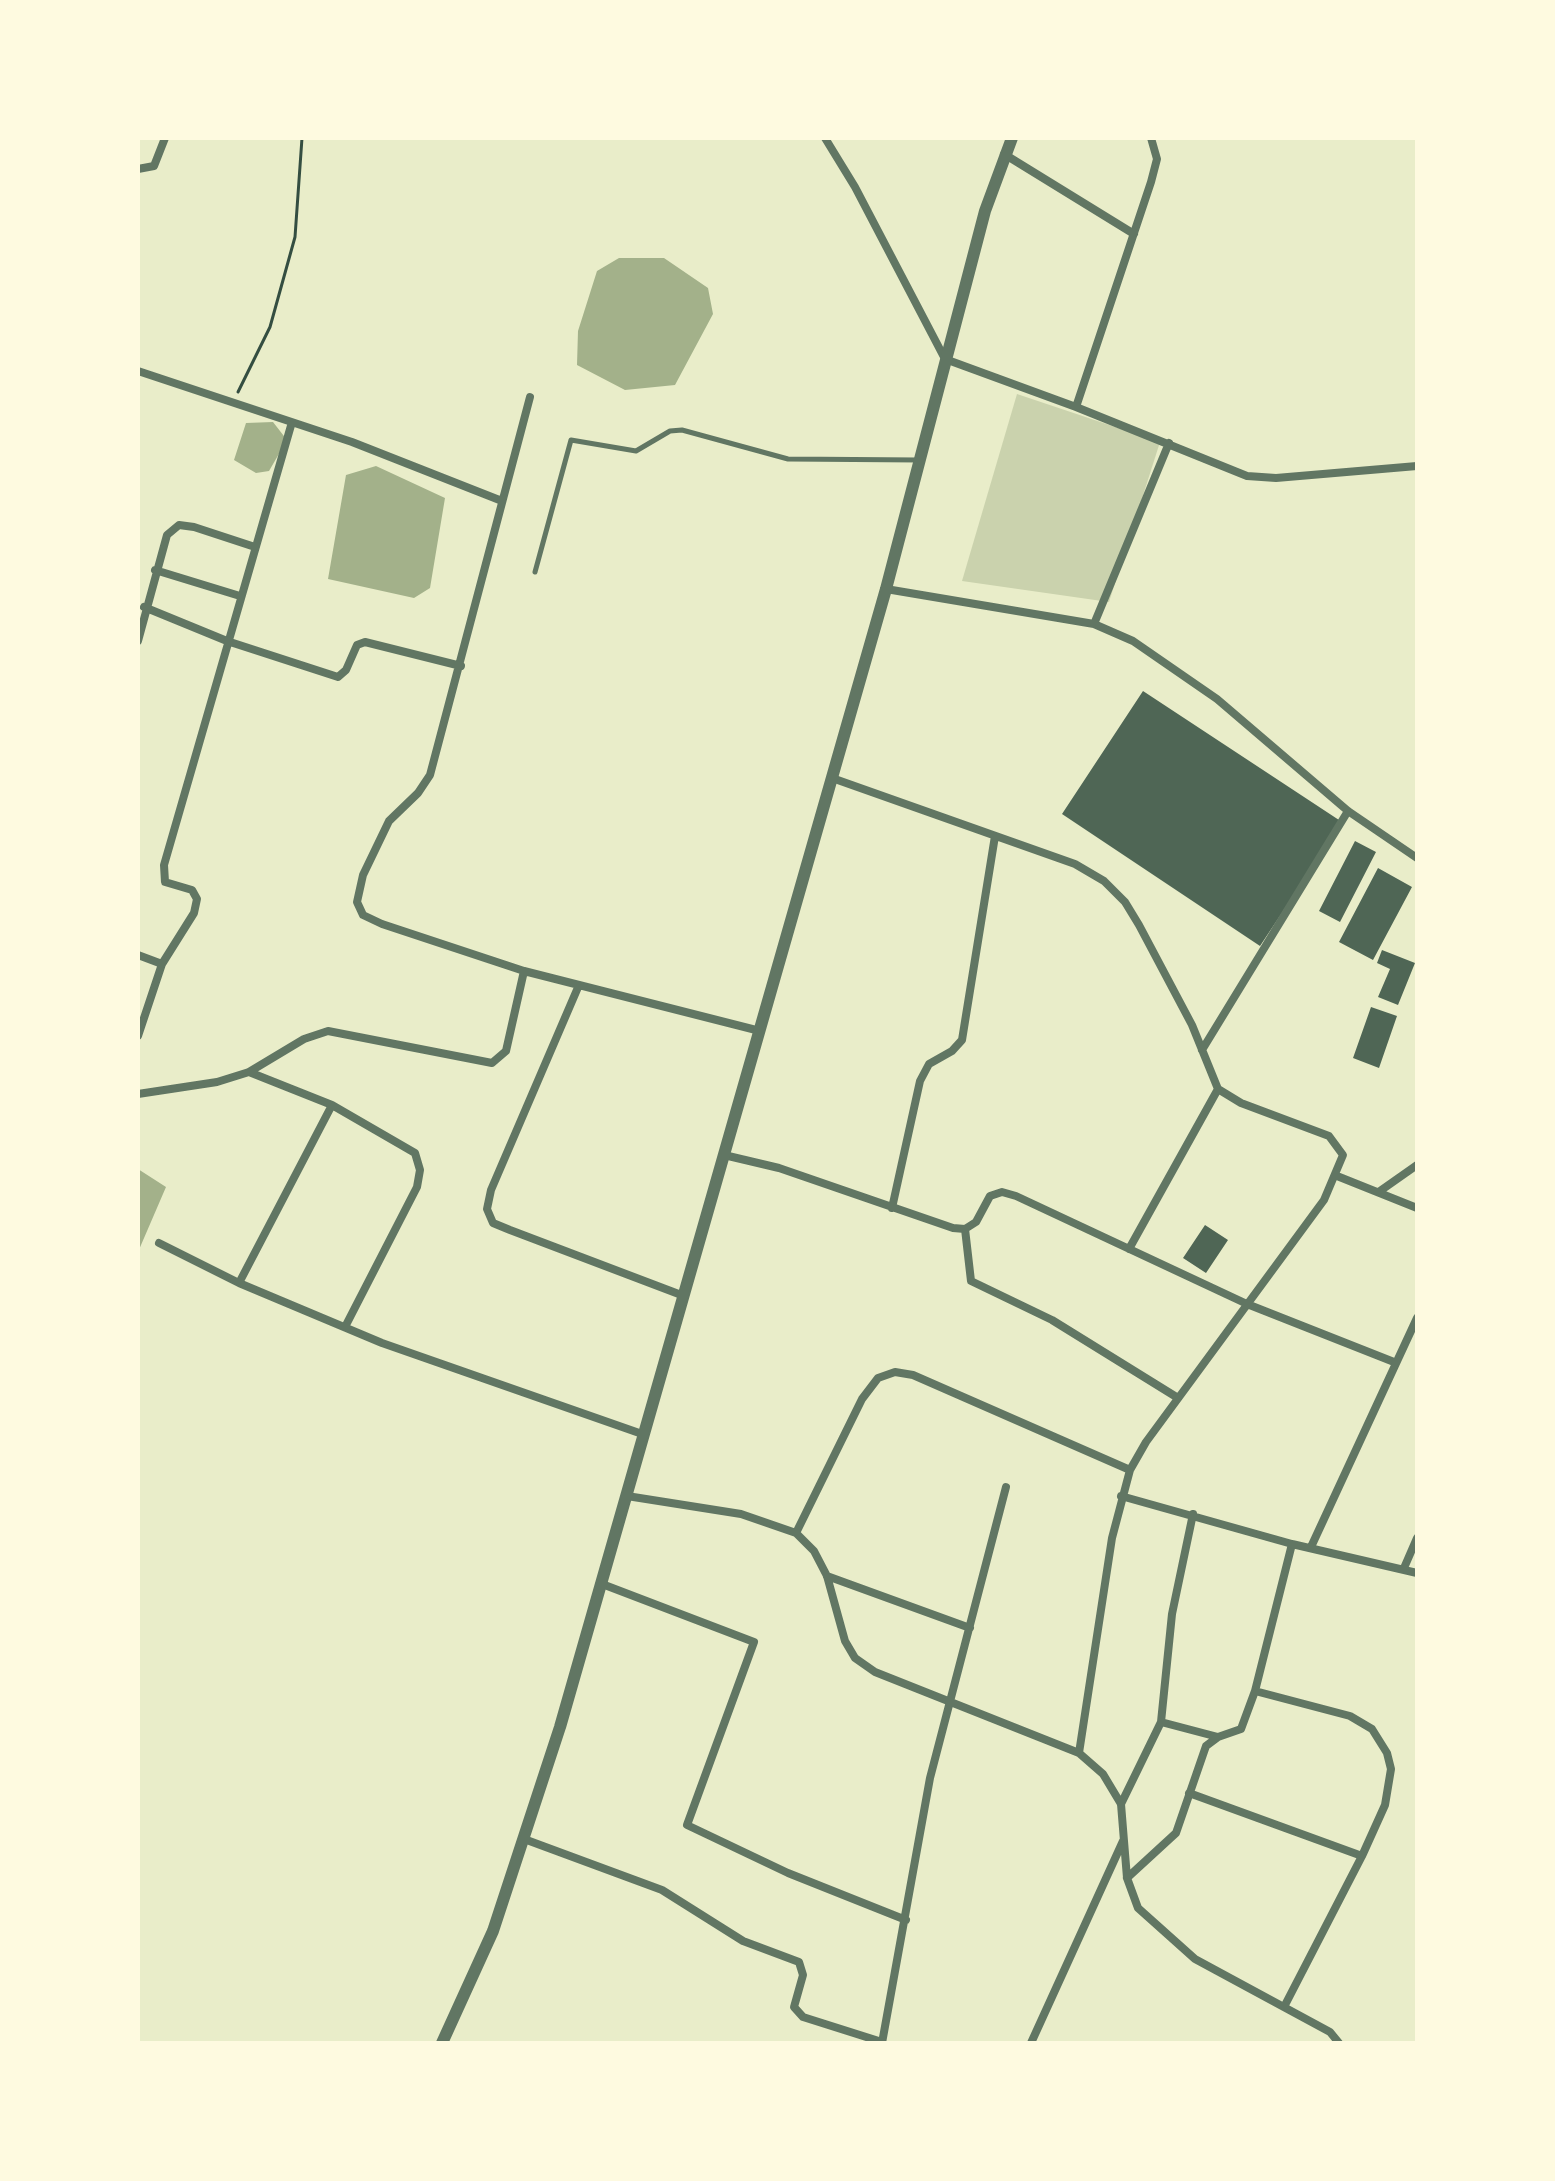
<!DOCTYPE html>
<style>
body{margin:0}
#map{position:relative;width:1555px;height:2181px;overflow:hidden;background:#e9edc9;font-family:"Source Sans 3",sans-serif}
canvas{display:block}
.frame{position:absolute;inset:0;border:140px solid #fefae0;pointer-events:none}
</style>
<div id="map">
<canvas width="1555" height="2181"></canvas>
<div class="frame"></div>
</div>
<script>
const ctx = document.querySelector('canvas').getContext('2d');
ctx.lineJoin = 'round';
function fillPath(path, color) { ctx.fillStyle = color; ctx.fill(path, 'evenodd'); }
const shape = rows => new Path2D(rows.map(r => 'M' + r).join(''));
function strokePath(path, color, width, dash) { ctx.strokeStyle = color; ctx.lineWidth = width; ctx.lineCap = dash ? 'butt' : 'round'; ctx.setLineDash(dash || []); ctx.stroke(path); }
const green = shape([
 [1017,394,1160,442,1109,602,962,581]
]);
const water = shape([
 [619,258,664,258,708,288,713,314,675,385,625,390,577,365,578,331,597,271],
 [273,422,287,440,269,471,256,473,234,460,246,423],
 [376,466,445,498,430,588,414,598,328,579,346,475],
 [138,1169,166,1187,138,1252]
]);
const building = shape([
 [1143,691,1342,822,1260,946,1062,814],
 [1355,841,1376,852,1340,922,1319,911],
 [1378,868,1412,887,1373,960,1339,942],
 [1382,950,1415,963,1398,1005,1378,997,1390,969,1377,963],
 [1371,1007,1397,1016,1379,1068,1353,1058],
 [1205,1225,1228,1240,1206,1273,1183,1258]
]);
const path = shape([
 [238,392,270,327,295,237,302,138]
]);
const service = shape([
 [535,572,571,440,636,451,670,431,682,430,788,459,919,460]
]);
const minor = shape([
 [825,138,855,187,945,359,1076,407,1247,476,1276,478,1417,466],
 [1004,154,1134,234],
 [138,169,154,166,165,138],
 [138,371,352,442,502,501],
 [530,397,430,775,418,793,389,821,363,875,357,902,363,915,382,924,524,971,760,1031],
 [1076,407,1151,182,1157,159,1151,138],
 [155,570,240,596],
 [886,589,1094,624,1133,641,1217,699,1348,811,1417,858],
 [144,607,227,641,338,677,346,670,357,645,365,642,461,666],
 [1094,624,1169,443],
 [138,641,167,535,179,525,194,527,255,547],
 [832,778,1075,864,1104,881,1125,902,1139,925,1192,1025,1218,1089,1241,1103,1329,1136,1343,1155,1324,1200,1146,1442,1130,1470,1112,1538,1079,1753],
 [138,955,162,964],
 [579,985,491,1190,487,1209,493,1223,510,1230,684,1296],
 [138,1036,162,964,194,913,197,899,192,890,165,882,164,865,292,422],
 [1202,1050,1348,811],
 [249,1072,332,1105,415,1153,420,1170,417,1187,345,1327],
 [138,1094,217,1082,249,1072,304,1039,328,1031,492,1063,506,1051,524,971],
 [724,1155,779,1168,953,1228,965,1229,976,1222,990,1196,1002,1192,1016,1196,1247,1304,1394,1362],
 [1337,1176,1417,1208],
 [1380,1191,1417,1165],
 [892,1208,920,1081,929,1064,952,1051,962,1040,995,836],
 [965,1229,971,1281,1052,1320,1178,1398],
 [159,1243,239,1283,382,1343,645,1435],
 [1129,1249,1218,1089],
 [239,1283,332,1105],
 [627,1496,741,1514,796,1533,814,1551,827,1576,845,1641,855,1658,875,1672,1079,1753,1103,1774,1121,1804,1127,1878,1138,1908,1195,1959,1330,2032,1339,2043],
 [1121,1496,1292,1544,1417,1573],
 [796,1533,862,1399,878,1378,895,1372,913,1375,1130,1470],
 [1311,1547,1417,1318],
 [1404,1568,1417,1538],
 [827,1576,970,1628],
 [602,1584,754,1642,687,1825,788,1873,906,1920],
 [1255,1691,1350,1716,1372,1729,1387,1753,1391,1769,1385,1805,1362,1856,1284,2007],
 [1161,1722,1218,1737],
 [1189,1793,1362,1856],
 [1121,1804,1161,1722,1172,1614,1193,1514],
 [524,1839,662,1890,743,1941,799,1962,803,1975,794,2007,803,2017,882,2042],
 [1127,1878,1176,1833,1206,1746,1218,1737,1241,1729,1255,1691,1292,1544],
 [882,2043,930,1778,1006,1487],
 [1031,2043,1123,1841]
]);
const tertiary = shape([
 [442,2043,493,1931,560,1727,886,589,985,211,1012,138]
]);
fillPath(green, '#cad2ad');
fillPath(water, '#a3b18a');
fillPath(building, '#4f6655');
strokePath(path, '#344e41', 3);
strokePath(service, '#617663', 5);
strokePath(minor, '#617663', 8);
strokePath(tertiary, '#617663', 12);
</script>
